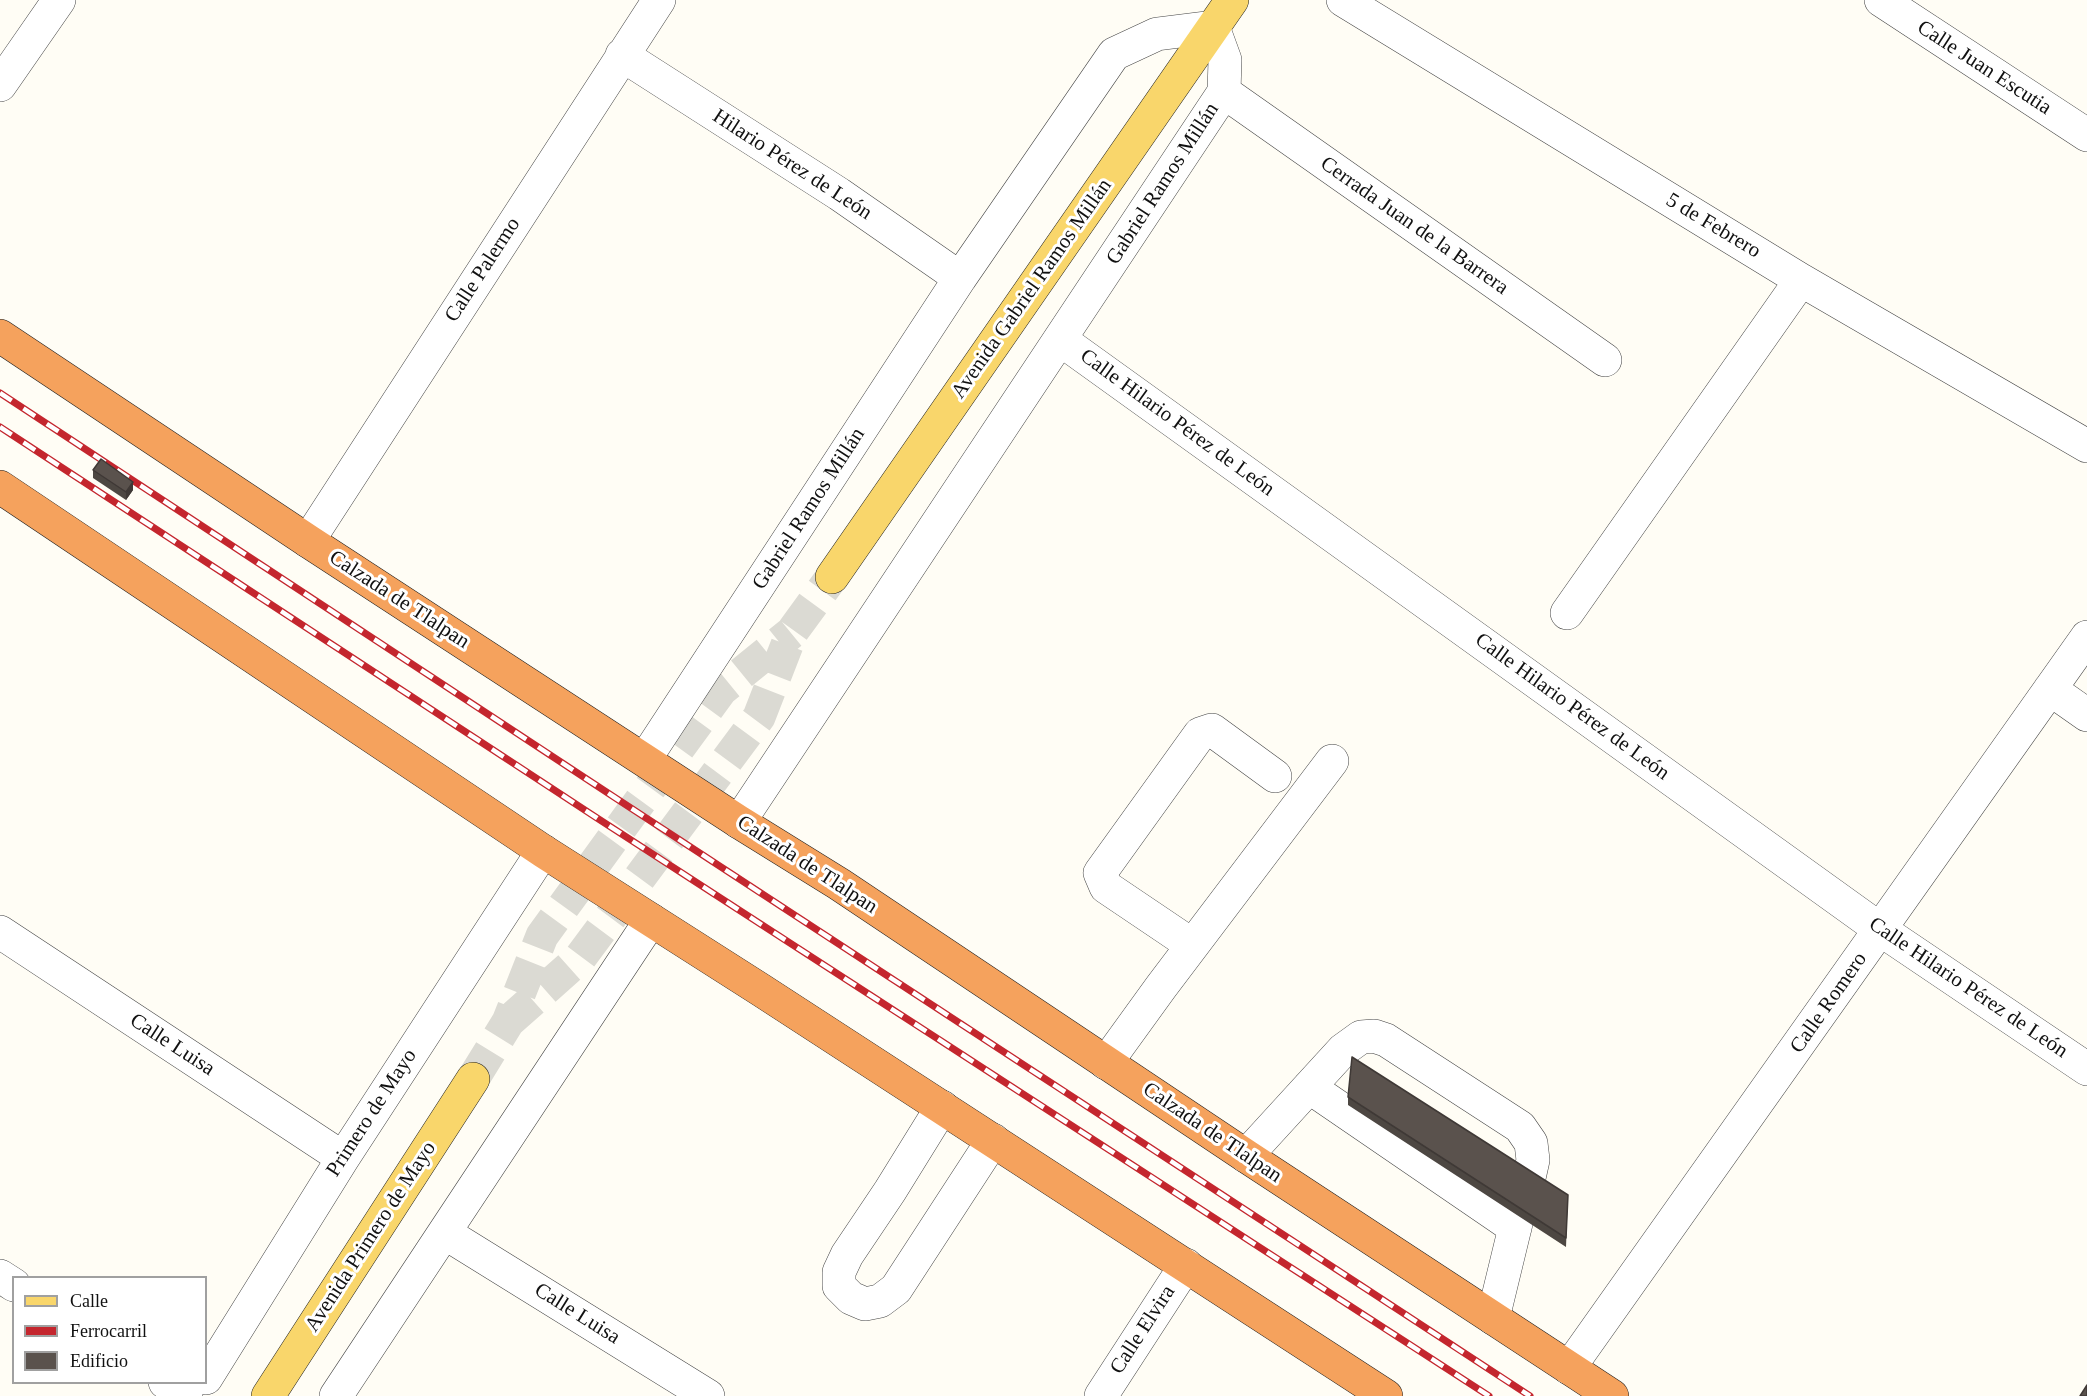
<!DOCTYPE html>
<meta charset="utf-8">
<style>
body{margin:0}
#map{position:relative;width:2087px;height:1396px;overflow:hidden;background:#fffdf5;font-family:Georgia,serif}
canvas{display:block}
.legend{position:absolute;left:12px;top:1276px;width:195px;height:108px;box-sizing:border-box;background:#fff;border:2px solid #a0a0a0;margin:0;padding:8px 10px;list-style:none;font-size:18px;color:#111}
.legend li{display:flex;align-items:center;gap:12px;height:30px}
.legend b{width:30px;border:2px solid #a0a0a0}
</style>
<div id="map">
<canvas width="2087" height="1396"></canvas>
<ul class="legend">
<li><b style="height:8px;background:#f9d66b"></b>Calle</li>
<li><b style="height:8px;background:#c4262e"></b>Ferrocarril</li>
<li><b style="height:16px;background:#5a524d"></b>Edificio</li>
</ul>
</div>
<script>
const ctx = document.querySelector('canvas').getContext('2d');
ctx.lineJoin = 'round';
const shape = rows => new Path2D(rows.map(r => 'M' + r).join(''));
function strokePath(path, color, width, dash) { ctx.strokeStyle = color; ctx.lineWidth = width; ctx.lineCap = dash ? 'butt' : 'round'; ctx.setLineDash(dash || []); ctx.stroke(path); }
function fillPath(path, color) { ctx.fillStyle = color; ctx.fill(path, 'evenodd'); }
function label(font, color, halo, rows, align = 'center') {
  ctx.font = font + ' Georgia,serif'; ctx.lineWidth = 6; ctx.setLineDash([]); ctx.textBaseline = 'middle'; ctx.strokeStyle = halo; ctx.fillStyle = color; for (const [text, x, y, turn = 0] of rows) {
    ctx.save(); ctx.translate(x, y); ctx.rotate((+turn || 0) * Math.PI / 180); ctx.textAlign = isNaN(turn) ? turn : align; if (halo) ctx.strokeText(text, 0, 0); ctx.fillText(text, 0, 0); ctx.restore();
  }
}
const majorTunnel = shape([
 [508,1022,580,958,759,717,792,632,832,577],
 [473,1079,508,1022,542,936,721,690,791,633]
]);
const minor = shape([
 [1343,0,1801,280,2087,446],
 [1881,0,2087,135],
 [622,55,839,194,960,278],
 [0,85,59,0],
 [1224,92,1605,360],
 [1061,340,1881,930,2087,1069],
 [308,541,659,0],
 [1567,613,1801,280],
 [2050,689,2087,715],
 [645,759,960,278,1114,54,1157,34,1213,27,1225,60,1224,92,739,822],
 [0,932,343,1158],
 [1192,945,1106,887,1100,873,1200,734,1212,730,1275,776],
 [1106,1063,1161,987,1332,761],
 [1309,1087,1515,1228],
 [942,1107,890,1191,847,1255,839,1272,839,1286,851,1298,865,1304,880,1301,896,1289,993,1140],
 [1246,1156,1343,1050,1361,1037,1374,1036,1386,1040,1520,1127,1531,1143,1533,1160,1529,1178],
 [445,1233,708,1396],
 [0,1276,14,1285],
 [1493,1318,1518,1215],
 [1569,1368,2087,637],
 [206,1378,343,1158,543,851],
 [165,1382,186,1396],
 [336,1396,651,920],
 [1101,1396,1186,1265]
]);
const major = shape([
 [832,577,1232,0],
 [268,1396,473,1079]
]);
const highway = shape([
 [0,336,308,541,739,822,839,884,1246,1156,1612,1396],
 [0,487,543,851,761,990,1386,1396]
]);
const rail = shape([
 [0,393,614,797,1530,1396],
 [0,427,597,818,1489,1396]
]);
const wall = shape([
 [93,470,133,490,126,500,93,478],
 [1348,1097,1568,1195,1566,1247,1348,1105]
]);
const shadedWall = shape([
 [133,482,133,490,126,500,126,492]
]);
const building = shape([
 [101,459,133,482,126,492,93,470,101,459],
 [1352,1057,1568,1195,1566,1238,1348,1097,1352,1057],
 [2087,1385,2087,1396,2080,1396,2087,1385]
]);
const streetNames = [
 ["Calle Juan Escutia",1984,68,33],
 ["Hilario Pérez de León",792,165,33],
 ["Gabriel Ramos Millán",1163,184,-57],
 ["Cerrada Juan de la Barrera",1414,226,35],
 ["5 de Febrero",1713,226,31],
 ["Calle Palermo",483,270,-57],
 ["Avenida Gabriel Ramos Millán",1032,289,-55],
 ["Calle Hilario Pérez de León",1177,423,36],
 ["Gabriel Ramos Millán",809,509,-57],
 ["Calzada de Tlalpan",399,600,33],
 ["Calle Hilario Pérez de León",1572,707,36],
 ["Calzada de Tlalpan",807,865,33],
 ["Calle Hilario Pérez de León",1968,988,34],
 ["Calle Romero",1829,1003,-55],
 ["Calle Luisa",172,1045,33],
 ["Primero de Mayo",372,1113,-57],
 ["Calzada de Tlalpan",1212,1133,34],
 ["Avenida Primero de Mayo",371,1237,-57],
 ["Calle Luisa",577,1314,32],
 ["Calle Elvira",1143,1330,-57]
];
strokePath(majorTunnel, '#dbdad3', 33, [33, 16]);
strokePath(minor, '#444', 34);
strokePath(major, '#222', 34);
strokePath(highway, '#222', 34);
strokePath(minor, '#fff', 33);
strokePath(major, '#f9d66b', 33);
strokePath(highway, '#f5a25d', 33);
strokePath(rail, '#c4262e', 7);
strokePath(rail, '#fff', 4.5, [14]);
fillPath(wall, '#4d4742');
fillPath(shadedWall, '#3f3936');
fillPath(building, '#5a524d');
strokePath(building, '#3f3936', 1.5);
label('21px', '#111', '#fff', streetNames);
</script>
